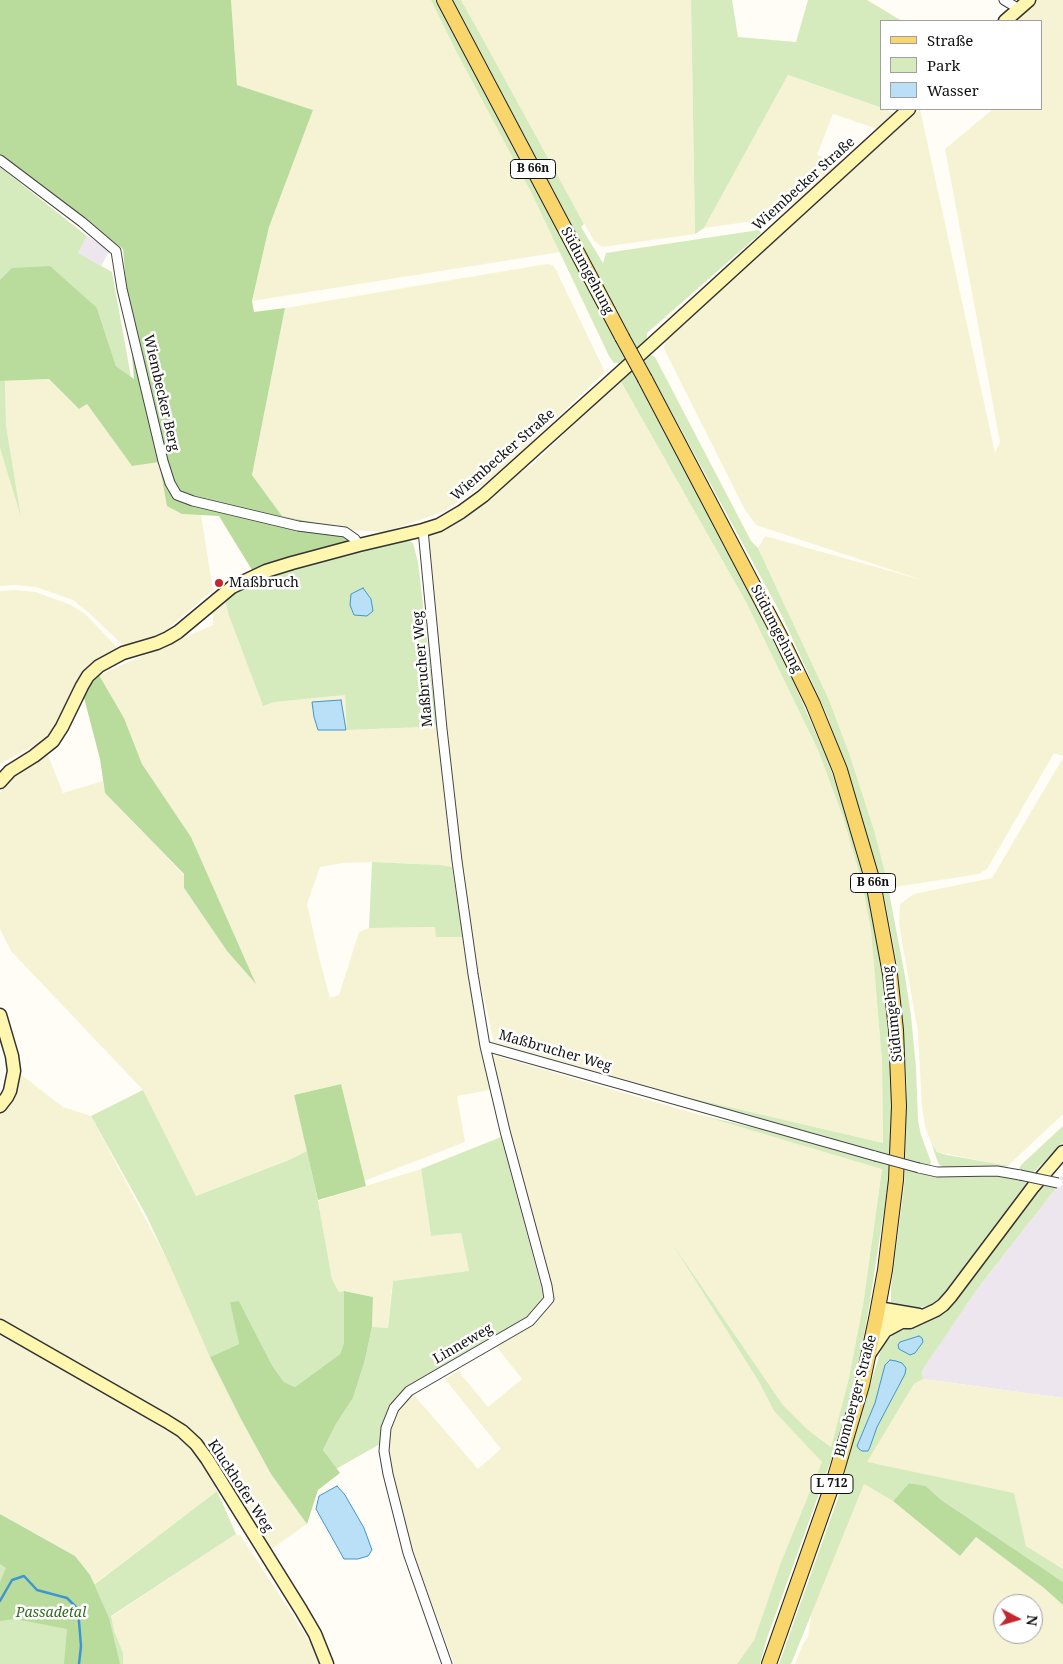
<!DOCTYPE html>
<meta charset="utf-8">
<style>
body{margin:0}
#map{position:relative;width:1063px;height:1664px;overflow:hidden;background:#fffdf5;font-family:"Noto Serif",serif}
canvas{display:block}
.legend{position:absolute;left:880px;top:20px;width:162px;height:90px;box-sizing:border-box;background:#fff;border:1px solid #a0a0a0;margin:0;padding:6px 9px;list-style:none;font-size:15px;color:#111}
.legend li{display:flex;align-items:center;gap:10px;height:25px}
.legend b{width:25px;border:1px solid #a0a0a0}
.north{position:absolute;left:993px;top:1594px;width:50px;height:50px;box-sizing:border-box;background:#fff;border:1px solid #a0a0a0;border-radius:50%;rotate:96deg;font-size:14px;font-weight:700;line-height:20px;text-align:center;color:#111}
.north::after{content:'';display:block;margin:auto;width:18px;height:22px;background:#c4262e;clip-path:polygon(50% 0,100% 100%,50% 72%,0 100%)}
</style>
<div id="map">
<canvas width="1063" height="1664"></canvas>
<ul class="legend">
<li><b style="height:6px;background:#f9d66b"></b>Straße</li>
<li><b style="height:14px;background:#d5ebbd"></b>Park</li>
<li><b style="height:14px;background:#b9e0f7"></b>Wasser</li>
</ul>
<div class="north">N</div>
</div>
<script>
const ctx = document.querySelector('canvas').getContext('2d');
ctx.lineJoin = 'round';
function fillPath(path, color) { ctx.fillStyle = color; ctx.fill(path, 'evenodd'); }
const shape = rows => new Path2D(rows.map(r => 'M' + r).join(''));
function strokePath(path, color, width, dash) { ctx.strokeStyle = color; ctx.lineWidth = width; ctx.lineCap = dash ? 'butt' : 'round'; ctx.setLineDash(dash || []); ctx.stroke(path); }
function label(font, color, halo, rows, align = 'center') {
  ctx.font = font + ' "Noto Serif",serif'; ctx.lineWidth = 5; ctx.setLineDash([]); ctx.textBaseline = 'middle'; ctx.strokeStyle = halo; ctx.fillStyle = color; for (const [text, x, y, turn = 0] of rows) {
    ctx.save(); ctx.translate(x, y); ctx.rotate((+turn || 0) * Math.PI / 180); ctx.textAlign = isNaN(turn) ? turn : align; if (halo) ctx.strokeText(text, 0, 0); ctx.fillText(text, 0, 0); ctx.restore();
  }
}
const industrial = shape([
 [87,236,110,250,101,266,78,253],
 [1063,1175,1063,1398,923,1379,922,1371,978,1288,1057,1187,1059,1178]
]);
const farmland = shape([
 [231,0,431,0,456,51,532,194,560,252,252,301,269,227,313,110,237,85],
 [461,0,691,0,695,234,602,247,594,241,551,166],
 [1033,0,1063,0,1063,756,1054,753,987,869,979,874,888,888,874,830,849,753,829,700,758,548,765,536,922,580,756,525,745,510,664,349,665,340,920,109,995,453,1000,442,945,149,993,109,1042,109,1042,21,1010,21],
 [788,75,898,114,880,130,833,114,817,155,846,162,775,218,704,228],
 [547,264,553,265,556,270,605,372,492,479,443,512,385,532,349,530,282,516,252,475,285,308],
 [49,379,79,409,87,404,132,466,159,461,182,514,201,515,213,590,163,633,124,646,87,611,73,600,36,587,14,585,0,586,0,448,20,511,6,425,5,381],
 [620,380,746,602,818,750,843,817,862,883,871,931,882,1062,883,1143,678,1095,494,1042,480,981,472,962,449,772,428,533,533,464],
 [16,590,36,592,71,605,85,614,116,646,116,651,72,694,48,738,0,764,0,591],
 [225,600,229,616,263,706,275,702,345,695,348,730,426,727,437,725,452,867,440,865,372,862,343,863,320,867,307,904,320,961,330,998,339,995,359,932,369,928,436,927,436,937,464,937,490,1090,457,1096,465,1142,364,1181,340,1084,294,1095,307,1151,289,1160,196,1196,143,1090,11,951,0,929,0,793,8,780,48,755,63,793,103,781,105,793,184,875,184,888,227,951,255,982,191,837,142,764,124,718,99,675,213,625,213,607],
 [1063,758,1063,1114,1010,1164,1003,1165,992,1163,937,1152,932,1145,925,1126,922,1107,918,1032,899,924,900,904,914,894,992,878],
 [490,1054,882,1168,863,1305,848,1382,831,1447,808,1430,783,1405,677,1250,759,1382,774,1411,823,1460,781,1562,754,1640,737,1664,454,1664,414,1555,391,1472,387,1452,387,1437,397,1412,413,1394,478,1469,501,1449,445,1379,458,1371,488,1407,522,1379,495,1345,543,1311,550,1283],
 [19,1073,63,1107,91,1116,307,1524,270,1550,203,1449,0,1321,0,1112],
 [421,1169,431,1236,461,1233,469,1272,393,1281,391,1294,388,1328,372,1327,373,1297,344,1291,339,1292,332,1279,318,1201],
 [0,1336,27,1350,32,1351,176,1434,190,1448,201,1462,217,1491,94,1584,75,1556,0,1514],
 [923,1379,1063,1398,1063,1569,1026,1546,1013,1493,866,1463,914,1384],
 [864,1484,893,1501,960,1556,976,1537,1044,1588,1063,1605,1063,1664,795,1664,802,1646,808,1637,812,1610],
 [1003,1604,1033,1604,1033,1634,1003,1634],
 [236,1534,241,1536,314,1648,320,1664,120,1664,109,1618]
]);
const green = shape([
 [431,0,436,0,526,167,626,358,619,363,614,363,609,356,532,194,456,51],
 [453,0,461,0,480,34,584,224,581,227,603,263,606,253,759,230,761,233,647,333,647,339,637,349],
 [691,0,732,0,738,37,796,42,808,0,867,0,902,21,882,21,882,108,788,75,704,228,695,234],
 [0,167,87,236,78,253,112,272,131,377,116,366,97,308,0,280],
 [651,355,655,357,751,541,758,548,829,700,849,753,874,830,886,877,905,976,911,1016,916,1068,918,1120,921,1135,931,1162,930,1165,927,1166,905,1161,907,1088,902,1014,897,965,884,895,850,778,827,715,783,618,644,361],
 [632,369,752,600,789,672,827,759,849,823,867,883,881,955,887,1004,891,1056,892,1157,807,1134,678,1095,883,1143,882,1062,871,931,862,883,843,817,818,750,746,602,620,380],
 [0,381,5,381,6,425,21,517,0,448],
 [405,538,413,543,418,562,437,725,426,727,347,730,345,695,275,702,263,706,229,616,225,600,236,589,258,579],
 [372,862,440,865,452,867,463,937,436,937,435,927,369,928],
 [143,1090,196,1196,289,1160,307,1151,318,1201,332,1279,339,1292,344,1291,344,1343,340,1354,295,1387,284,1382,273,1367,239,1301,231,1302,239,1344,210,1357,171,1268,146,1215,91,1116],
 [700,1115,773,1132,891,1164,869,1307,861,1351,843,1427,767,1638,760,1664,737,1664,754,1640,781,1562,822,1462,774,1411,759,1382,672,1243,783,1405,808,1430,831,1447,848,1382,863,1305,882,1169],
 [1063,1126,1063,1142,1033,1173,1019,1169,1021,1165],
 [501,1137,543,1294,542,1303,534,1313,517,1326,394,1403,383,1423,380,1444,336,1469,323,1450,336,1424,353,1398,365,1360,372,1327,388,1328,393,1281,469,1271,461,1233,431,1236,421,1169],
 [932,1145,937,1152,947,1155,1003,1165,1010,1164,1002,1168,943,1167,939,1164,937,1160],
 [905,1168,993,1175,1028,1181,941,1297,932,1304,919,1308,908,1310,897,1307,891,1302,891,1288,904,1187],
 [1045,1184,1057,1187,978,1288,922,1371,923,1379,914,1384,867,1462,1014,1493,1026,1546,1063,1569,1063,1582,940,1499,926,1486,909,1483,893,1501,864,1484,791,1664,779,1664,844,1481,847,1460,881,1350,886,1342,893,1335,901,1331,922,1325,946,1310,964,1289],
 [217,1491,236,1534,111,1616,114,1631,123,1653,123,1664,0,1664,0,1519,88,1575,95,1584]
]);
const forest = shape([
 [0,0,231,0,237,85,313,110,269,227,252,301,254,312,285,308,252,475,282,516,349,530,352,539,337,546,252,570,219,516,182,514,167,506,159,462,132,466,87,404,79,409,49,379,0,381,0,280,12,268,50,266,97,308,116,366,134,379,123,249,0,157],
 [99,675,124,718,142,764,191,837,256,984,227,951,184,888,184,874,105,793,100,759,83,694],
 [341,1084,366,1186,318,1200,294,1095],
 [344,1291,373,1297,372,1327,365,1360,353,1398,336,1424,323,1450,340,1473,318,1490,307,1524,271,1474,241,1419,210,1357,239,1344,230,1302,239,1301,273,1367,284,1382,295,1387,340,1354,344,1343],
 [909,1483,926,1486,940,1499,1063,1582,1063,1605,1044,1588,976,1537,960,1556,893,1501],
 [0,1514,75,1556,90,1575,109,1618,120,1664,64,1664,67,1629,15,1619,0,1621,0,1582,6,1568,0,1564]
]);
const water = shape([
 [363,588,371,599,373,611,367,616,354,615,350,605,351,594,363,588],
 [341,700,346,730,318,730,314,717,312,702,341,700],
 [919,1336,922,1338,923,1342,915,1353,910,1355,899,1349,898,1345,900,1342,919,1336],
 [890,1360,896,1361,902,1363,906,1368,905,1374,877,1427,870,1447,868,1451,862,1451,859,1449,857,1446,875,1403,885,1365,890,1360],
 [337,1486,345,1495,364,1528,372,1550,368,1556,358,1559,344,1559,316,1509,319,1496,337,1486]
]);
const stream = shape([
 [0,1601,12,1580,24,1576,37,1590,67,1598,78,1609,81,1646,79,1664]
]);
const street = shape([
 [1004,0,1019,9],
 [0,160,82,222,116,251,122,289,163,461,170,483,177,495,193,501,298,526,345,532,355,539,359,545],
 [423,530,442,729,457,861,473,974,485,1046,505,1131,547,1286,549,1299,530,1321,409,1391,394,1408,386,1428,384,1451,388,1474,408,1553,447,1664],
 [485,1046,875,1156],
 [919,1168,937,1172,997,1171,1020,1175]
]);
const secondary = shape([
 [1005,21,1029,0],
 [0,782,10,771,34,756,53,741,62,727,82,686,88,676,99,666,123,653,157,643,168,638,178,632,232,587,266,571,292,563,359,545,423,530,439,525,461,512,483,496,654,342,909,109],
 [0,1015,12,1056,14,1071,10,1091,7,1097,0,1106],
 [878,1308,919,1315],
 [876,1319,892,1322,910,1322,936,1310,943,1305,951,1296,1033,1187,1063,1152],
 [0,1326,166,1421,182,1431,196,1444,207,1459,301,1610,315,1634,327,1664],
 [870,1353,885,1331,900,1323]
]);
const primary = shape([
 [444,0,622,337],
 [645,379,781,638,813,704,840,770,873,882,890,974,896,1030,899,1106,896,1180,885,1270,876,1319,862,1385,834,1480,769,1664]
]);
const streetBridge = shape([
 [875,1156,919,1168],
 [1020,1175,1058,1183]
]);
const primaryBridge = shape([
 [622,337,645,379]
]);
const markers = [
 [219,583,5,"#c4262e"]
];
const shields = [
 [533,169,45],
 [873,883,45],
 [832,1484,42]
];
const shieldNames = [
 ["B 66n",533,169],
 ["B 66n",873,883],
 ["L 712",832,1484]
];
const streetNames = [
 ["Wiembecker Straße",804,184,-42],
 ["Südumgehung",587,271,62],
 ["Wiembecker Berg",161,393,77],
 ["Wiembecker Straße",503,455,-41],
 ["Südumgehung",776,629,63],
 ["Maßbrucher Weg",423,669,-95],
 ["Südumgehung",893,1014,-96],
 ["Maßbrucher Weg",555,1051,16],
 ["Linneweg",463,1344,-30],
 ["Blomberger Straße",856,1396,-75],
 ["Kluckhofer Weg",240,1486,57]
];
const poiNames = [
 ["Maßbruch",229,583]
];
const parkNames = [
 ["Passadetal",51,1613]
];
fillPath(industrial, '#eee6ef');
fillPath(farmland, '#f6f3d4');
fillPath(green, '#d5ebbd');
fillPath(forest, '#b9dc9c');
fillPath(water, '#b9e0f7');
strokePath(water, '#3f96cf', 1);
strokePath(stream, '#3f96cf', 2.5);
strokePath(street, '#444', 11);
strokePath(secondary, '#333', 15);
strokePath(primary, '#222', 16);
strokePath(street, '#fff', 9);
strokePath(secondary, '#fff6b0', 12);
strokePath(primary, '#f9d66b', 14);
strokePath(streetBridge, '#444', 11, []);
strokePath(primaryBridge, '#222', 16, []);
strokePath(streetBridge, '#fff', 9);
strokePath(primaryBridge, '#f9d66b', 14);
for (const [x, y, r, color] of markers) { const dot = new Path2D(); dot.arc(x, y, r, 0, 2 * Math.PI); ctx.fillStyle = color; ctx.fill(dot); strokePath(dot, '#fff', 2); }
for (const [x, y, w] of shields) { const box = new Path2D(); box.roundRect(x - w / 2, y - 9.5, w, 19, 4); ctx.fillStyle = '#fff'; ctx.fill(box); strokePath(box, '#111', 1); }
label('bold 12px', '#111', null, shieldNames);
label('14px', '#111', '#fff', streetNames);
label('14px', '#111', '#fff', poiNames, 'left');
label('italic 14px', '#2f6b1f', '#fff', parkNames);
</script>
